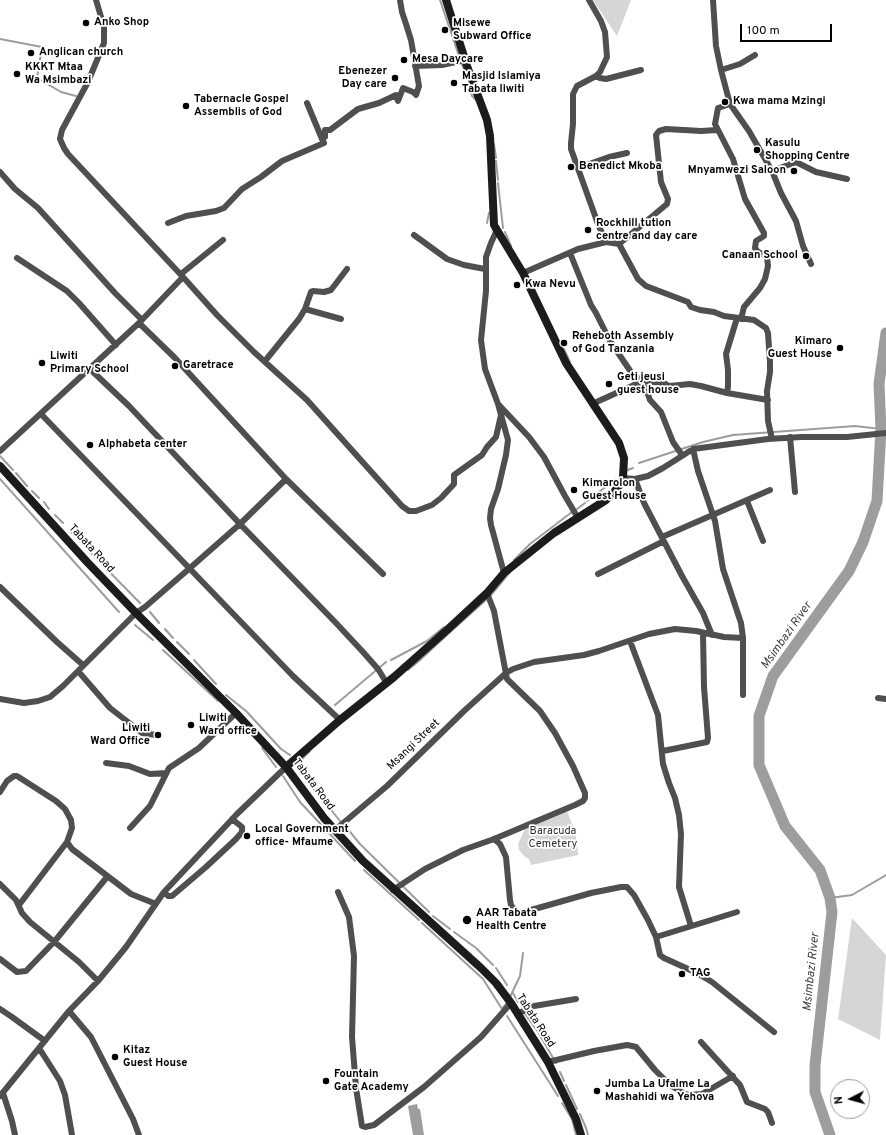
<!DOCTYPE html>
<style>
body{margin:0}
#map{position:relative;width:886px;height:1135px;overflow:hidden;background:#fff;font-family:Overpass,sans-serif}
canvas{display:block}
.north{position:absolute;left:830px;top:1079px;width:40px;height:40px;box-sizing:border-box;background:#fff;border:1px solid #999;border-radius:50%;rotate:264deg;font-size:11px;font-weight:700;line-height:16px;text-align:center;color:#000}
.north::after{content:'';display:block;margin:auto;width:14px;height:18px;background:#000;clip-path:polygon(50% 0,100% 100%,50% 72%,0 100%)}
.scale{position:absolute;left:740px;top:24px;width:92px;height:18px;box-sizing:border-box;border:2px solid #000;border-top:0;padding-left:5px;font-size:12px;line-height:14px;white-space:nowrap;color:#000;-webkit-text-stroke:3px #fff;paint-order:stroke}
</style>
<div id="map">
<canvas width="886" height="1135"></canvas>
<div class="north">N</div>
<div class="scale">100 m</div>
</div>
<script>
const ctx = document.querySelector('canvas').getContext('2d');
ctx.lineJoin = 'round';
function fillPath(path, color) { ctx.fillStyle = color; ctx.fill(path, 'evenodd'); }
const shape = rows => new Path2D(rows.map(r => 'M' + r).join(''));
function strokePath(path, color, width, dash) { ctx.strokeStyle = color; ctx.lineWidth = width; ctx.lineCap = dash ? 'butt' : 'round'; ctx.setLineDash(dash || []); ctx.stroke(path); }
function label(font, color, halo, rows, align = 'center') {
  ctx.font = font + ' Overpass,sans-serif'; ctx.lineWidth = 3.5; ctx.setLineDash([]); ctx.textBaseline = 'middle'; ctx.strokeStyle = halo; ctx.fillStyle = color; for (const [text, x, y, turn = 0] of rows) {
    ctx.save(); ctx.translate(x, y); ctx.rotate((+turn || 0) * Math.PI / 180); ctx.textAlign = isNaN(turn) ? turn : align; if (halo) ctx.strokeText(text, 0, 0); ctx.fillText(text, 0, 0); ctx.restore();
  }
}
const green = shape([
 [593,0,631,0,617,36],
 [567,811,575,831,577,842,578,855,531,865,529,859,524,856,519,850,518,844,525,829],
 [852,918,886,955,880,1040,838,1019]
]);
const water = shape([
 [417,1104,418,1109,420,1109,424,1135,413,1135,408,1106]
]);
const stream = shape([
 [440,0,459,56],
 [0,39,42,47,37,78,61,92,76,96],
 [461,62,467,76],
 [470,89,472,96,476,100],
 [494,144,496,158],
 [496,161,498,180],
 [498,183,503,228],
 [487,223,489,213],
 [505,232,511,246],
 [564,349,570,362],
 [0,456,13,470],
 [639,463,703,442,733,435,855,426,881,429],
 [625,471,633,468],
 [16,473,27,486],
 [0,479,119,612],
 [32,491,39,498],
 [587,501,616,479],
 [44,502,49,509],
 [577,509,585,503],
 [55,515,63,523],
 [70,531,81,542],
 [88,550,140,603],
 [514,560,530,544,572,512],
 [491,595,510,572],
 [150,612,159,623],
 [135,625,153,640],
 [165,629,173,638],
 [448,634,487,599],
 [177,642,189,654],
 [163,650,218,701],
 [194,660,216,684],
 [391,660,427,641,444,627],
 [420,660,447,635],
 [408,670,419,661],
 [226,695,246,711],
 [335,705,386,662],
 [247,712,281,749,290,755],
 [262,748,276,767],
 [310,751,298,763,302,774,319,796],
 [283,776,300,802,355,861],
 [324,801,340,821],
 [346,827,360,844,429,912],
 [364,870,419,920],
 [830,898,852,895,886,875],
 [433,916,450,929],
 [422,923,483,979,502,1009,508,1001],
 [454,932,476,948,493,965],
 [496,968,507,985],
 [513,993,518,1002],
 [510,997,520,976,523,953],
 [525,1014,538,1032,556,1063],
 [507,1016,558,1096],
 [560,1072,564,1081],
 [566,1085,577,1109],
 [562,1103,572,1119,576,1135],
 [580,1114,586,1128,588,1135]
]);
const river = shape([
 [830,1135,815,1092,815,1065,832,912,830,898,820,870,785,826,759,765,759,716,773,676,849,571,863,542,877,501,881,429,879,384,886,333]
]);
const minor = shape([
 [96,0,104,27,104,43,88,82,62,130,60,139,64,148,68,154,183,277,217,315,254,352,307,400,402,506,409,511,416,511,432,505,441,498,454,484,454,475,482,455,487,447,496,437,501,415],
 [589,0,601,21,605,32,607,57,600,72,596,76,577,86,573,94,573,124,571,143,571,149,598,224,606,242],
 [713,0,716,46,721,70,730,104,749,131,772,171,781,193,796,221,803,246,811,264],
 [415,66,442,65,465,60],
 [721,70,740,64,755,55],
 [596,76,600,78,606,79,641,70],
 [307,103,322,139],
 [730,104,718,108,715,124,733,159,745,199,764,233,764,236,756,241,755,248,757,251,767,257,768,266,765,279,760,288,744,307,741,319],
 [578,168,609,157,627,153],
 [772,171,796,162,816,172,847,179],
 [0,172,15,189,38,208,115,293,142,320],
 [168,223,186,216,216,211,224,208,242,189,261,177,282,161,324,143,322,139,325,137,325,130,330,130,358,109,379,103,396,95,398,101,403,88,413,92,416,95,419,86,411,40,406,24,402,12,400,0],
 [495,228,496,232,491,243,486,257,486,291,481,340,485,369,498,404,508,440,506,455,498,489,491,509,490,518,491,525,504,573],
 [414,235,447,259,464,265,485,269],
 [619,244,638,279,646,286,688,302,691,307,700,310,714,312,724,316,754,320,766,328,768,333,770,362,770,372,767,391,768,421,772,439],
 [570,253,591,305,596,313,610,341,633,375,643,381,664,383,669,386,690,384,701,386,727,393,768,400],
 [17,258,67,291,79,303,116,345],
 [523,273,578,249,606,242,619,244,667,204,668,199,661,182,656,135,659,131,666,129,701,131,717,130],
 [181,274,223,240],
 [305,309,341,319],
 [139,323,175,358,286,479,383,574],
 [265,361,299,319,305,309,311,292,313,291,324,292,331,290,347,269],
 [90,369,129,406,240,524,336,623,363,652,378,669,386,682],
 [640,382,646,389,650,400,661,412,673,442,682,455],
 [727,393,728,386,728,370,726,354,737,318],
 [592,404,643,381],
 [499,405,529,437,544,457,565,496,578,518],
 [41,414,293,676,340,720],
 [790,437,795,492],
 [693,449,698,471,715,521,723,569,741,623,743,638,743,695],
 [0,451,139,323,183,277],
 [623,478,635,479,648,476,663,468,693,449,768,439,801,437,847,437,886,433],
 [635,479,644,503,682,576,703,613,712,635],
 [747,501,763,541],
 [662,537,770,490],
 [598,574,664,541],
 [0,587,57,642,83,665],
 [630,641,658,715,663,764,669,783,675,798,679,815,681,834,679,887,691,926],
 [78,671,110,708,142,733,156,735],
 [878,698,886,699],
 [0,699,24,703,38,701,50,697,63,686,136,613,145,607,190,568,240,524,286,479],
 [663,751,707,742,708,738,704,687,703,633],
 [106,763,129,766,150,774,166,773],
 [0,792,7,781,14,776,17,776,56,801,65,809,71,820,72,828,67,842,72,849,131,894,156,904],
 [130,828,150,806,169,768,199,748,236,713],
 [335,830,387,786,464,711,506,673,513,669,534,662,584,655,599,651,649,634,675,629,696,631,724,637,743,638],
 [494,839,500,844,506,857,510,900,511,905,516,912,519,913,524,912,591,893,621,887,627,887,634,895,648,920,656,937,660,955,664,958,697,973,712,982,774,1032],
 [0,884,16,900,22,913,30,922,79,962,98,981],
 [393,890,425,869,463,850,494,839,575,805,583,801,585,798,585,793,573,766,555,733,540,711,507,679,494,611,487,593],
 [164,892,168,896,172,896,206,867,236,839,242,832,242,827,232,819],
 [338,892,349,917,354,956,352,1037,356,1088,362,1126,365,1127,374,1125,424,1087,481,1037,511,1003],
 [19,905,67,842],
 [656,937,737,912],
 [0,959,17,972,26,971,54,942,107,877],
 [0,1009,12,1017,45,1041],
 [69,1011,91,1037,133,1119,139,1135],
 [517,1014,534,1006,576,999],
 [701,1042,740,1085,747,1102,765,1109,768,1112,772,1123],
 [39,1048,60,1081,65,1095,72,1135],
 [548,1062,594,1051,627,1045,632,1046,636,1047,655,1070,670,1085,685,1094,689,1095,702,1094,733,1076],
 [3,1093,12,1121,15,1135],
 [0,1096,69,1011,98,981,126,947,164,892,237,814,286,767]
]);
const secondary = shape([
 [0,466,88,563,136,613,236,713,286,767,324,818,363,861,481,968,496,983,511,1003,548,1062,576,1119,581,1135],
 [286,767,340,720,394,677,447,630,487,593,504,573,554,533,606,500,614,492,621,483,623,478,624,458,619,443,566,363,523,273,494,225,490,136,487,120,468,69,446,0]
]);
const markers = [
 [86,23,4,"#000"],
 [445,30,4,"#000"],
 [31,53,4,"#000"],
 [404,60,4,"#000"],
 [17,74,4,"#000"],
 [395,78,4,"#000"],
 [454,83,4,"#000"],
 [725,102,4,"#000"],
 [186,106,4,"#000"],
 [757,150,4,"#000"],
 [571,167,4,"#000"],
 [794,171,4,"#000"],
 [588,230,4,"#000"],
 [806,256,4,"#000"],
 [517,285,4,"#000"],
 [564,343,4,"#000"],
 [840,348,4,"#000"],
 [42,363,4,"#000"],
 [175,366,4,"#000"],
 [609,384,4,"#000"],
 [90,445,4,"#000"],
 [574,490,4,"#000"],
 [191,725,4,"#000"],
 [158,735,4,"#000"],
 [247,836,4,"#000"],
 [467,920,5,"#000"],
 [682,974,4,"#000"],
 [115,1057,4,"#000"],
 [326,1081,4,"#000"],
 [597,1091,4,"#000"]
];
const poiNames = [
 ["Anko Shop",94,23],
 ["Misewe",453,24],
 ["Subward Office",453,37],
 ["Anglican church",39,53],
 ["Mesa Daycare",412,60],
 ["KKKT Mtaa",25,68],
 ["Wa Msimbazi",25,81],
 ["Ebenezer",387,72,"right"],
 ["Day care",387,85,"right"],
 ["Masjid Islamiya",462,77],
 ["Tabata liwiti",462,90],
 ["Tabernacle Gospel",194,100],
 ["Assemblis of God",194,113],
 ["Kwa mama Mzingi",733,102],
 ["Kasulu",765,144],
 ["Shopping Centre",765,157],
 ["Benedict Mkoba",579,167],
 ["Mnyamwezi Saloon",786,171,"right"],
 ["Rockhill tution",596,224],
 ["centre and day care",596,237],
 ["Canaan School",798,256,"right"],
 ["Kwa Nevu",525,285],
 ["Reheboth Assembly",572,337],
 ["of God Tanzania",572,350],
 ["Kimaro",832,342,"right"],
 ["Guest House",832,355,"right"],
 ["Liwiti",50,357],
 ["Primary School",50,370],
 ["Garetrace",183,366],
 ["Geti jeusi",617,378],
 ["guest house",617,391],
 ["Alphabeta center",98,445],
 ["Kimarolon",582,484],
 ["Guest House",582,497],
 ["Liwiti",199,719],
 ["Ward office",199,732],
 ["Liwiti",150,729,"right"],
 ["Ward Office",150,742,"right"],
 ["Local Government",255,830],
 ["office- Mfaume",255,843],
 ["AAR Tabata",476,914],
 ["Health Centre",476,927],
 ["TAG",690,974],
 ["Kitaz",123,1051],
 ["Guest House",123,1064],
 ["Fountain",334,1075],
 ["Gate Academy",334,1088],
 ["Jumba La Ufalme La",605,1085],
 ["Mashahidi wa Yehova",605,1098]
];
const streetNames = [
 ["Tabata Road",91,549,47],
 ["Msangi Street",414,745,-44],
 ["Tabata Road",313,785,53],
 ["Tabata Road",535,1021,57]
];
const parkNames = [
 ["Baracuda",553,832],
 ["Cemetery",553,845]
];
const waterNames = [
 ["Msimbazi River",787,636,-55],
 ["Msimbazi River",812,972,-84]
];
fillPath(green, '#d6d6d6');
fillPath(water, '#9d9d9d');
strokePath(stream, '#9d9d9d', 2);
strokePath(river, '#9d9d9d', 11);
strokePath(minor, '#4f4f4f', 6);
strokePath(secondary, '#1c1c1c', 8);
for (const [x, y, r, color] of markers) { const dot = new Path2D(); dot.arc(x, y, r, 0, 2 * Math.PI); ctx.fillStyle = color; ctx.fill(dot); strokePath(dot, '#fff', 1.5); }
label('bold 11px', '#000', '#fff', poiNames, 'left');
label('11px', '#000', '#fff', streetNames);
label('11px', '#2d2d2d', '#fff', parkNames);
label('italic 12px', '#3e3e3e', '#fff', waterNames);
</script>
